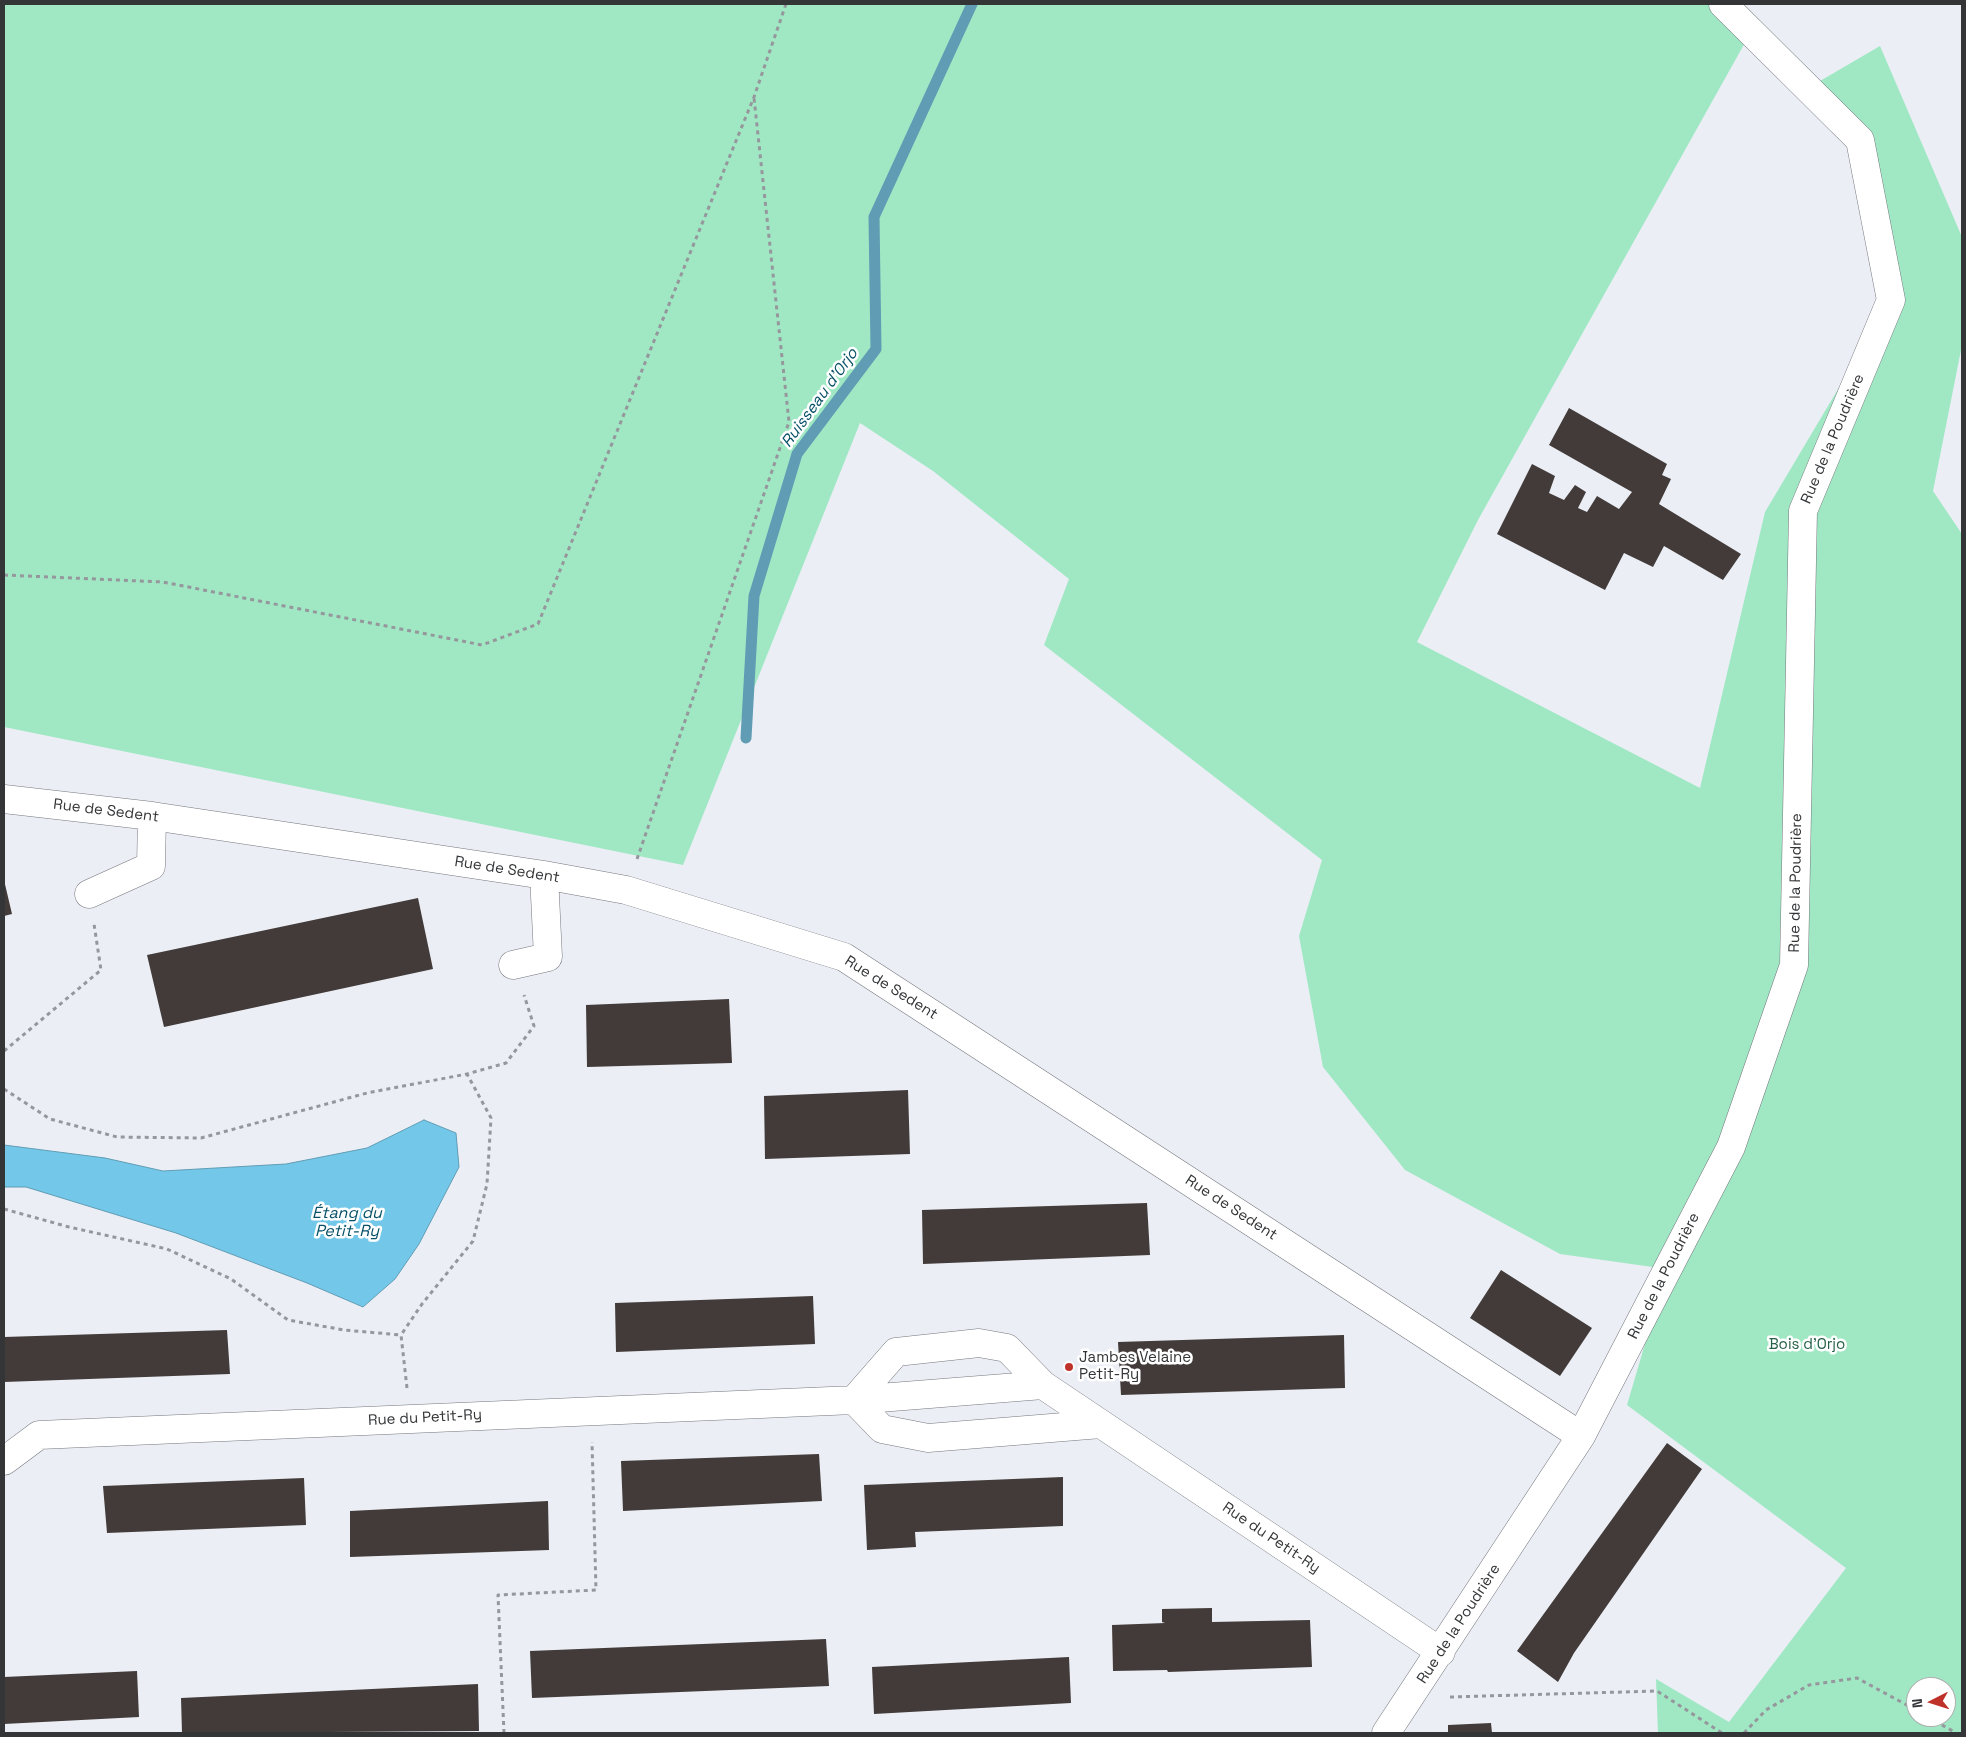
<!DOCTYPE html>
<meta charset="utf-8">
<style>
body{margin:0}
#map{position:relative;width:1966px;height:1737px;overflow:hidden;background:#ebeef5;font-family:"Space Grotesk",sans-serif}
canvas{display:block}
.frame{position:absolute;inset:0;border:5px solid #343537;pointer-events:none}
.north{position:absolute;left:1906px;top:1677px;width:50px;height:50px;box-sizing:border-box;background:#fff;border:1px solid #aeaeaf;border-radius:50%;rotate:265deg;font-size:14px;font-weight:700;line-height:20px;text-align:center;color:#343537}
.north::after{content:'';display:block;margin:auto;width:18px;height:22px;background:#bf322a;clip-path:polygon(50% 0,100% 100%,50% 72%,0 100%)}
</style>
<div id="map">
<canvas width="1966" height="1737"></canvas>
<div class="frame"></div>
<div class="north">N</div>
</div>
<script>
const ctx = document.querySelector('canvas').getContext('2d');
ctx.lineJoin = 'round';
function fillPath(path, color) { ctx.fillStyle = color; ctx.fill(path, 'evenodd'); }
const shape = rows => new Path2D(rows.map(r => 'M' + r).join(''));
function strokePath(path, color, width, dash) { ctx.strokeStyle = color; ctx.lineWidth = width; ctx.lineCap = dash ? 'butt' : 'round'; ctx.setLineDash(dash || []); ctx.stroke(path); }
function label(font, color, halo, rows, align = 'center') {
  ctx.font = font + ' "Space Grotesk",sans-serif'; ctx.lineWidth = 5; ctx.setLineDash([]); ctx.textBaseline = 'middle'; ctx.strokeStyle = halo; ctx.fillStyle = color; for (const [text, x, y, turn = 0] of rows) {
    ctx.save(); ctx.translate(x, y); ctx.rotate((+turn || 0) * Math.PI / 180); ctx.textAlign = isNaN(turn) ? turn : align; if (halo) ctx.strokeText(text, 0, 0); ctx.fillText(text, 0, 0); ctx.restore();
  }
}
const green = shape([
 [4,4,1723,4,1751,32,1478,520,1417,642,1700,788,1765,512,1891,300,1860,140,1808,88,1880,46,1962,237,1962,345,1933,491,1962,534,1962,1733,1658,1733,1656,1679,1729,1722,1846,1568,1627,1405,1667,1269,1560,1254,1405,1170,1323,1067,1299,936,1322,860,1044,645,1069,579,933,471,860,423,683,865,4,727],
 [1916,1687,1946,1687,1946,1717,1916,1717]
]);
const water = shape([
 [424,1120,456,1133,459,1167,419,1244,395,1279,363,1307,307,1283,176,1233,26,1187,4,1187,4,1145,105,1158,163,1171,286,1164,367,1148,424,1120]
]);
const stream = shape([
 [746,738,754,596,797,454,876,349,874,217,972,4]
]);
const building = shape([
 [1569,408,1667,464,1662,475,1671,479,1659,504,1741,554,1723,580,1664,546,1653,567,1624,553,1605,590,1497,534,1532,464,1555,476,1549,493,1564,500,1575,485,1586,492,1578,508,1587,512,1597,496,1619,509,1632,492,1549,445],
 [4,880,12,914,4,916],
 [418,898,433,969,164,1027,147,955],
 [729,999,732,1063,587,1067,586,1005],
 [908,1090,910,1154,765,1159,764,1096],
 [1147,1203,1150,1255,923,1264,922,1210],
 [1501,1270,1592,1328,1560,1376,1470,1318],
 [813,1296,815,1344,616,1352,615,1303],
 [227,1330,230,1374,4,1382,4,1337],
 [1344,1335,1345,1388,1121,1395,1118,1342],
 [1667,1443,1702,1469,1574,1653,1558,1682,1517,1651],
 [819,1454,822,1501,623,1511,621,1461],
 [1063,1477,1063,1526,915,1532,916,1547,867,1550,864,1485],
 [304,1478,306,1525,107,1533,103,1486],
 [548,1501,549,1550,350,1557,350,1511],
 [1212,1608,1212,1622,1310,1620,1312,1667,1168,1672,1167,1670,1113,1671,1112,1625,1165,1623,1162,1622,1162,1609],
 [826,1639,829,1686,532,1698,530,1651],
 [1069,1657,1071,1703,874,1714,872,1667],
 [137,1671,139,1717,4,1724,4,1677],
 [478,1684,479,1731,182,1733,181,1698],
 [1491,1723,1492,1733,1448,1733,1448,1725]
]);
const path = shape([
 [4,575,163,582,482,645,538,624,754,97,786,4],
 [637,859,789,422,754,98],
 [4,1051,101,970,94,924],
 [4,1089,50,1119,117,1137,201,1138,367,1093,467,1074,506,1063,534,1026,524,995],
 [4,1209,69,1227,167,1249,231,1279,288,1320,344,1330,401,1335],
 [407,1388,401,1335,422,1304,473,1241,487,1184,491,1118,467,1074],
 [1450,1697,1657,1691,1722,1733],
 [1928,1717,1956,1733],
 [504,1733,498,1595,596,1590,592,1442],
 [1744,1733,1766,1710,1809,1685,1857,1678,1916,1710]
]);
const minor = shape([
 [4,799,152,816,544,875,626,890,844,957,1581,1436],
 [89,894,151,866,152,816],
 [513,965,548,957,544,875],
 [854,1400,896,1352,979,1343,1007,1348,1043,1385,1441,1652],
 [854,1400,882,1429,928,1438,1101,1424],
 [4,1461,39,1435,854,1400,1043,1385],
 [1386,1733,1581,1436,1731,1147,1794,965,1803,511,1891,300,1860,140,1723,4]
]);
const markers = [
 [1069,1367,5,"#bf322a"]
];
const streetNames = [
 ["Rue de la Poudrière",1833,439,-67],
 ["Rue de Sedent",106,811,7],
 ["Rue de Sedent",507,870,9],
 ["Rue de la Poudrière",1796,883,-89],
 ["Rue de Sedent",891,988,32],
 ["Rue de Sedent",1231,1208,33],
 ["Rue de la Poudrière",1664,1276,-63],
 ["Rue du Petit-Ry",425,1418,-3],
 ["Rue du Petit-Ry",1271,1538,34],
 ["Rue de la Poudrière",1459,1624,-57]
];
const parkNames = [
 ["Bois d'Orjo",1807,1345]
];
const poiNames = [
 ["Jambes Velaine",1079,1358],
 ["Petit-Ry",1079,1375]
];
const waterNames = [
 ["Ruisseau d'Orjo",820,398,-54],
 ["Étang du",347,1214],
 ["Petit-Ry",347,1232]
];
fillPath(green, '#a0e8c4');
fillPath(water, '#73c8e9');
strokePath(water, '#609cb4', 1);
strokePath(stream, '#609cb4', 11);
fillPath(building, '#423b39');
strokePath(minor, '#74777d', 29);
strokePath(path, '#95979c', 3, [4, 4]);
strokePath(minor, '#fff', 28);
for (const [x, y, r, color] of markers) { const dot = new Path2D(); dot.arc(x, y, r, 0, 2 * Math.PI); ctx.fillStyle = color; ctx.fill(dot); strokePath(dot, '#fff', 2); }
label('15px', '#343537', '#fff', streetNames);
label('15px', '#276147', '#fff', parkNames);
label('15px', '#343537', '#fff', poiNames, 'left');
label('italic 16px', '#075168', '#fff', waterNames);
</script>
